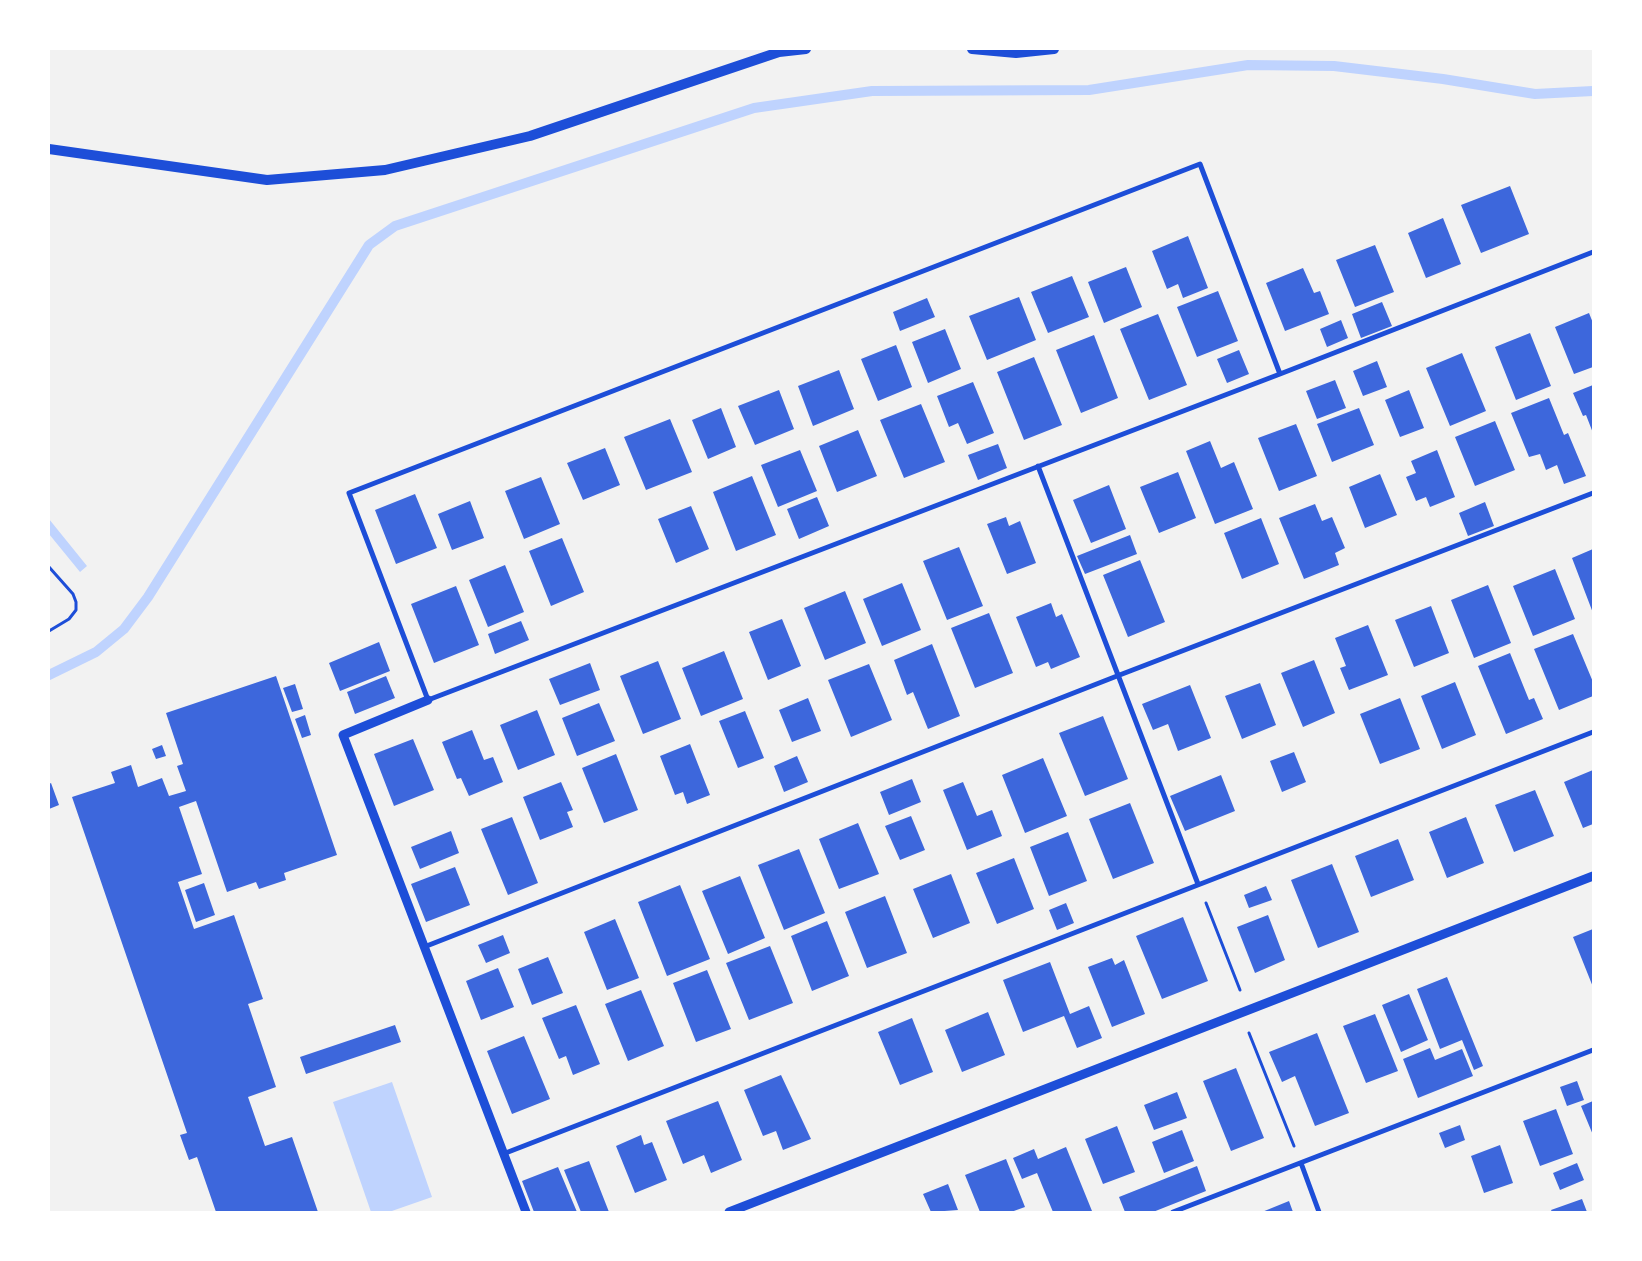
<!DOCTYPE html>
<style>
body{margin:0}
#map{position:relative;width:1642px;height:1261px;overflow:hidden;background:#f2f2f2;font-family:"PT Serif",serif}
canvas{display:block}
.frame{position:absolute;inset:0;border:50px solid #fff;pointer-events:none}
</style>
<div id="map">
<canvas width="1642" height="1261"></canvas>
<div class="frame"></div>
</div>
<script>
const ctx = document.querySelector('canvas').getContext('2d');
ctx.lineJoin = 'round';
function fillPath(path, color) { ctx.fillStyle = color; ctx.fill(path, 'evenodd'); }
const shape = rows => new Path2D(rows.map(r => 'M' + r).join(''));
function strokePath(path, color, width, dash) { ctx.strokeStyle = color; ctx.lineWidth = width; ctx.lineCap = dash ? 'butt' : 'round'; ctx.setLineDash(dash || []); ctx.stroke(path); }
const water = shape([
 [49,519,87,566,80,572,49,534],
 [392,1082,432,1197,389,1212,371,1212,333,1102]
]);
const stream = shape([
 [49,675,96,652,124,629,148,597,369,245,395,226,754,108,872,91,1089,90,1248,65,1334,66,1443,79,1535,94,1593,91]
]);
const building = shape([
 [1510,186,1529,234,1481,253,1461,205],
 [1443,218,1461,264,1426,278,1408,233],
 [1188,236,1208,288,1183,298,1178,284,1167,289,1152,251],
 [1375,245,1394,292,1355,307,1336,260],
 [1126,267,1142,307,1104,323,1088,282],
 [1303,268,1314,293,1320,291,1329,314,1285,331,1266,283],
 [1072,276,1089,317,1048,333,1031,292],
 [1218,291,1238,341,1197,357,1177,307],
 [1019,297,1036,340,987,360,969,316],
 [927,298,935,317,900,331,893,312],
 [1382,302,1392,326,1361,338,1352,314],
 [1589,313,1593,323,1593,367,1574,374,1555,327],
 [1158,314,1187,385,1149,400,1120,329],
 [1341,320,1348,338,1327,347,1320,329],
 [945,329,961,369,928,383,912,342],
 [1530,333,1551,386,1516,400,1495,347],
 [1094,335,1118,398,1081,413,1056,350],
 [896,345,912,387,878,401,861,359],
 [1239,350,1249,374,1227,383,1217,359],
 [1462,353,1486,411,1450,426,1426,368],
 [1034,357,1062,425,1024,440,997,372],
 [1377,361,1387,387,1363,396,1353,371],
 [839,370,854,409,813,426,798,386],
 [1335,380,1346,408,1317,419,1306,391],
 [973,382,994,433,967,444,958,423,949,427,937,396],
 [1593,385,1593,433,1586,415,1583,416,1573,393],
 [779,390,794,429,755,445,738,406],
 [1409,390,1424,428,1400,437,1385,400],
 [1549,398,1564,435,1568,433,1586,476,1564,484,1557,465,1546,470,1540,454,1529,457,1511,413],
 [921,404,945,462,904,478,880,420],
 [721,408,736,447,708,459,692,420],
 [1359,408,1374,445,1332,462,1317,424],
 [670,419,692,472,646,490,624,437],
 [1495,421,1515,470,1475,486,1455,437],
 [1296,424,1317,476,1279,491,1258,438],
 [858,430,877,476,837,492,819,446],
 [1210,441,1221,468,1234,462,1253,509,1215,524,1186,451],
 [998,444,1007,468,978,480,968,455],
 [605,448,620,485,583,500,567,463],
 [800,450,817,491,778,507,761,465],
 [1437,450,1455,497,1430,507,1426,497,1416,501,1406,477,1416,473,1411,461],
 [1178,472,1196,518,1159,533,1140,487],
 [1380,474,1397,515,1365,528,1349,487],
 [752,476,776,535,736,551,713,492],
 [541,477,560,524,524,539,505,491],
 [1109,485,1126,529,1091,543,1073,500],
 [415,494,437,548,396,564,375,510],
 [817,497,829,526,799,539,787,509],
 [470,501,484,538,452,550,438,514],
 [1485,502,1494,526,1468,536,1459,513],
 [1315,504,1322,521,1332,517,1345,548,1335,553,1339,565,1304,579,1279,518],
 [691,506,709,549,676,563,658,519],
 [1006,517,1009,526,1020,521,1036,563,1007,574,987,524],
 [1261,518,1279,564,1242,579,1224,533],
 [1130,535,1137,554,1085,574,1077,556],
 [562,538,584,592,551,606,529,551],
 [959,547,983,606,947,620,923,561],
 [1593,549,1593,613,1572,558],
 [1140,560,1165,622,1128,637,1103,575],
 [505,565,524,612,488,627,469,580],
 [1555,569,1575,619,1533,636,1513,586],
 [902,583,921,630,882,646,863,599],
 [1488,585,1511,643,1474,658,1451,600],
 [456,586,479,645,434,663,411,604],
 [845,591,866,643,825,660,804,608],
 [1051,603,1056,617,1062,614,1080,657,1051,669,1048,662,1036,667,1016,617],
 [1431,606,1449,653,1414,667,1395,620],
 [989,613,1013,673,975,688,951,628],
 [782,619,801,666,768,680,749,632],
 [521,621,529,640,495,654,488,634],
 [1368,625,1388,675,1349,690,1340,668,1346,666,1335,638],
 [1573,634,1593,682,1593,696,1559,710,1534,649],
 [379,642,390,671,340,691,329,663],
 [932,644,960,716,928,729,913,692,907,695,894,660],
 [724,651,743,699,701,716,682,668],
 [1510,653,1529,700,1534,698,1543,719,1506,734,1478,666],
 [1314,660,1335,713,1303,727,1281,673],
 [658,661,681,719,643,734,620,676],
 [590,663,600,690,560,705,549,679],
 [869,664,892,720,851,737,828,680],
 [276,676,337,855,284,873,286,880,259,889,256,882,227,892,196,801,179,807,202,874,178,882,194,929,234,915,263,999,248,1004,276,1087,248,1097,265,1146,292,1137,318,1212,216,1212,197,1157,189,1160,180,1135,187,1133,72,797,115,783,111,772,131,765,138,787,162,778,169,796,186,791,177,766,183,764,166,713],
 [386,676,395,698,355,714,347,692],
 [1455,682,1476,735,1442,749,1421,696],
 [1260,683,1276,725,1242,739,1225,696],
 [295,684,303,709,292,712,283,688],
 [1190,685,1211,738,1178,751,1168,724,1153,730,1142,704],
 [808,698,821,731,792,742,779,710],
 [1400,698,1420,749,1380,764,1360,714],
 [599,703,615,741,577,756,562,718],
 [537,710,555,755,518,770,500,725],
 [745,711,764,758,738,768,719,721],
 [305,715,311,735,302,738,295,719],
 [1103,716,1128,779,1085,796,1059,733],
 [472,730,484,760,493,757,503,782,469,796,461,778,457,779,442,742],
 [413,739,434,790,394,806,374,754],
 [690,744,710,795,687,804,683,792,675,795,660,756],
 [162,745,166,756,156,759,152,749],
 [1294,752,1306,782,1282,792,1270,761],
 [616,754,638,810,604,823,582,768],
 [797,756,808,782,784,792,774,766],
 [1043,758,1067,816,1025,833,1002,775],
 [1593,770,1593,824,1583,828,1564,782],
 [1221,775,1235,811,1185,831,1170,796],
 [912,779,921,802,889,815,880,792],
 [561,782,573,810,567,812,573,827,540,840,523,797],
 [963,782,977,816,992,810,1002,836,967,850,943,790],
 [51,783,59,805,49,809,49,784],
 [1535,790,1554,836,1514,852,1495,805],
 [1130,803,1154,863,1113,879,1089,819],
 [911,816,925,850,900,860,885,826],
 [512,817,538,883,508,895,481,829],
 [1466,817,1484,863,1447,878,1429,832],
 [858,823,879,874,839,889,819,839],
 [451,831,459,853,420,869,411,847],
 [1068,832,1087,881,1049,896,1030,847],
 [1398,839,1414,880,1371,897,1355,856],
 [799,849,825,913,784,930,758,865],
 [1014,858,1034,909,997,924,976,873],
 [1332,864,1359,932,1318,948,1291,880],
 [455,867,470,905,426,922,411,884],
 [951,874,970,923,933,938,913,889],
 [740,876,765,938,728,954,702,891],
 [204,883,215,915,196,922,185,890],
 [680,885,710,959,667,976,638,902],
 [1266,886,1272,900,1249,908,1244,895],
 [885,896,907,953,867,968,845,912],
 [1066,903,1074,923,1057,930,1049,910],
 [1268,915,1285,960,1255,973,1237,927],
 [1183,917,1208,981,1162,999,1136,936],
 [615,919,639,978,607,990,584,932],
 [827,921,849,976,812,991,791,936],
 [1593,929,1593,987,1573,937],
 [503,935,510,953,486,963,478,945],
 [770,946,793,1003,749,1020,726,963],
 [548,957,563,993,532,1005,518,969],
 [1112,958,1115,965,1124,960,1145,1014,1112,1027,1088,967],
 [1050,962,1070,1014,1089,1006,1102,1038,1077,1048,1064,1016,1023,1032,1003,980],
 [498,968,514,1007,481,1020,466,981],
 [707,970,731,1029,696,1042,673,983],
 [1447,977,1483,1066,1474,1070,1462,1040,1440,1049,1417,989],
 [641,990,664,1046,628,1061,605,1004],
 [1409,994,1428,1040,1401,1052,1382,1005],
 [576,1005,600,1064,573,1075,566,1056,559,1059,542,1018],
 [988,1012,1005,1055,962,1072,945,1030],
 [1375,1014,1398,1071,1366,1083,1343,1026],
 [912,1018,933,1072,900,1085,878,1032],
 [395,1025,401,1042,306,1074,300,1057],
 [1317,1033,1349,1113,1315,1126,1295,1076,1282,1082,1269,1052],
 [524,1036,550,1099,512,1114,487,1051],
 [1430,1048,1435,1060,1462,1049,1473,1076,1418,1098,1403,1059],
 [1236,1068,1264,1138,1231,1151,1203,1081],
 [781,1075,811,1139,783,1150,776,1131,763,1136,744,1090],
 [1577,1081,1584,1100,1567,1106,1560,1087],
 [1177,1092,1187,1118,1154,1130,1144,1105],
 [718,1101,742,1160,711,1173,704,1155,683,1164,666,1121],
 [1593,1101,1593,1135,1581,1106],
 [1556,1109,1573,1154,1540,1166,1523,1121],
 [1460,1125,1465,1140,1445,1148,1439,1133],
 [1117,1126,1135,1172,1103,1184,1085,1139],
 [1182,1130,1194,1161,1164,1173,1152,1142],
 [641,1135,644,1145,652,1142,667,1180,635,1193,616,1146],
 [1500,1145,1513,1183,1484,1193,1471,1156],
 [1066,1147,1092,1211,1089,1212,1053,1212,1037,1173,1022,1179,1013,1158,1034,1149,1038,1159],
 [1006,1159,1025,1207,1011,1212,980,1212,965,1175],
 [589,1161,609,1212,581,1212,564,1170],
 [1577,1163,1584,1180,1560,1190,1553,1173],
 [1197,1166,1206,1191,1153,1212,1125,1212,1119,1197],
 [558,1167,577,1212,534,1212,522,1181],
 [948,1184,958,1210,931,1212,923,1194],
 [1582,1199,1587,1212,1552,1212,1551,1210],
 [1289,1201,1293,1212,1262,1212]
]);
const path = shape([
 [49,567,73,594,76,602,76,610,69,619,49,631],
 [1206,903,1240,990],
 [1249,1033,1294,1146]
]);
const minor = shape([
 [1280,374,1200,164,349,493,428,700,1280,374,1593,252],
 [1038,466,1198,884],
 [424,947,1117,676,1593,493],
 [503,1154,1593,732],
 [1301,1163,1319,1212],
 [1173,1212,1593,1050]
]);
const tertiary = shape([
 [428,700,343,735,526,1212],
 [729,1212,1593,876]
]);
const secondary = shape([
 [972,49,1016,53,1054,49],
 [49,149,267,180,385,170,530,136,779,52,806,49]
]);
fillPath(water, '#bfd3fe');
strokePath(stream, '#bfd3fe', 10);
fillPath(building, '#3d67dc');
strokePath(path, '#1d4ed8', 3);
strokePath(minor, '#1d4ed8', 5);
strokePath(tertiary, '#1d4ed8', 9);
strokePath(secondary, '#1d4ed8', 10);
</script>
